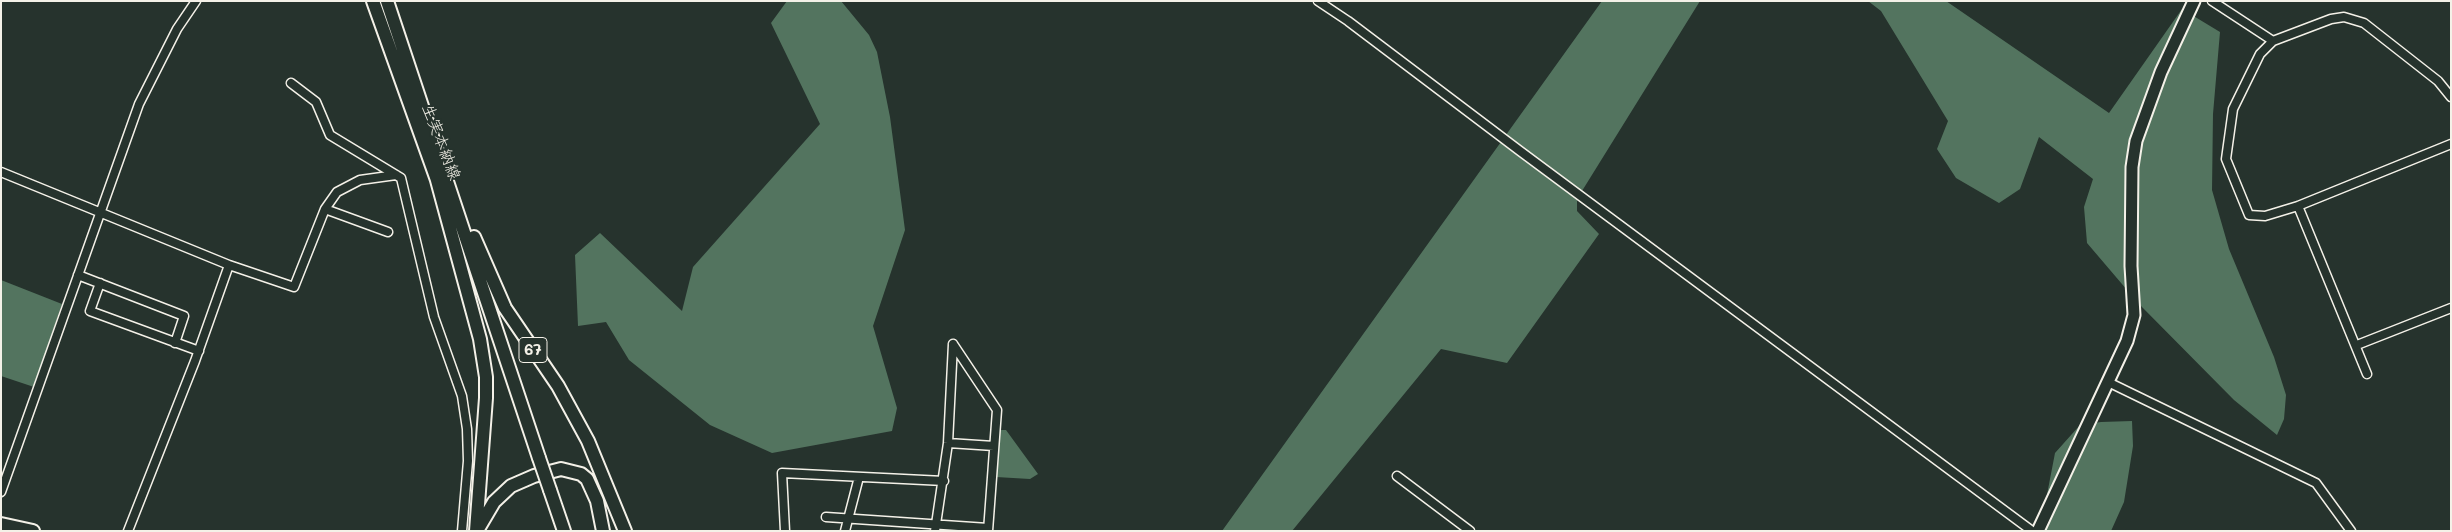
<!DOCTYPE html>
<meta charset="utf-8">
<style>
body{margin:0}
#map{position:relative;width:2452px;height:532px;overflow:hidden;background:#26332d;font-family:Mali,sans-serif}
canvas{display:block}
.frame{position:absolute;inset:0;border:2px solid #f4f1e8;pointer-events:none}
</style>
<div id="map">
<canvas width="2452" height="532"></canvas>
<div class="frame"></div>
</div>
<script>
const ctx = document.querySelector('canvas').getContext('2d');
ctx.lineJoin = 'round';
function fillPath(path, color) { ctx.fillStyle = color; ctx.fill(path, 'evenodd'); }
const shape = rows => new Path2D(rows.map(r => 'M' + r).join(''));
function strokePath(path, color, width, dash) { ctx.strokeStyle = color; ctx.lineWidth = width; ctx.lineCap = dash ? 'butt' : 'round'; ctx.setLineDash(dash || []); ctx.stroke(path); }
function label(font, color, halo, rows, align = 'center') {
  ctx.font = font + ' Mali,"Klee One",sans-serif'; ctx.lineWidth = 4; ctx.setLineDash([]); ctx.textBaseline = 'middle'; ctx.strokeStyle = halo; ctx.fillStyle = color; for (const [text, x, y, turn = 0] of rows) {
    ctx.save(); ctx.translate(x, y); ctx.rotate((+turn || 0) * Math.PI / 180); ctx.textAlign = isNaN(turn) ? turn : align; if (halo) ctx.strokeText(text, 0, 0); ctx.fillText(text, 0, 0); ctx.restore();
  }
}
const green = shape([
 [787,1,841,1,869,35,877,52,890,117,905,230,873,326,897,408,892,431,772,453,710,425,629,360,606,322,578,326,575,255,600,233,682,311,693,267,820,124,771,23],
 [1602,1,1700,1,1577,199,1577,211,1599,234,1507,363,1441,349,1292,531,1222,531],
 [1868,1,1946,1,2109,113,2182,9,2220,32,2213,114,2212,190,2229,249,2274,357,2286,395,2284,419,2277,435,2234,400,2139,304,2087,243,2084,207,2093,179,2039,137,2020,189,1999,203,1956,178,1937,149,1948,121,1881,11],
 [1,280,62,304,34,387,1,376],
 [2132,421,2133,446,2124,502,2111,531,2040,531,2055,453,2080,425,2101,422],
 [999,430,1006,430,1038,474,1030,479,996,477]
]);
const street = shape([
 [1318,1,1348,21,1520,151,2032,531],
 [2212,1,2273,41],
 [291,83,316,102,330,135,401,178,434,317,462,396,467,429,468,461,462,531],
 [2451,97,2438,81,2364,23,2344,17,2331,19,2273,41,2260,54,2233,109,2226,159,2249,215,2265,216,2298,206,2451,144],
 [1,172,229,265,294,287,325,209,337,192,360,180,396,175],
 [2298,206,2367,374],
 [325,209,388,232],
 [78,275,184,316,175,343],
 [100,283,90,311,199,351],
 [953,344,997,410,988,531],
 [2357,345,2451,308],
 [2108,382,2316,483,2351,531],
 [948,443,994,446],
 [1397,476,1470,531],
 [1,492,139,104,177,29,196,1],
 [826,517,988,528],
 [128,531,195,361,229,265],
 [785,531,782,473,944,481],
 [845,531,859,477],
 [935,531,948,443,953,344]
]);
const secondary = shape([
 [2038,531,2127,341,2134,315,2131,266,2132,167,2136,141,2161,72,2194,1]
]);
const primary = shape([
 [373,1,437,180],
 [387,1,539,458],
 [435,173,480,339,486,377,486,398,476,531],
 [474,237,505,308,558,386,588,441,625,531],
 [550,490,564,531],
 [1,524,33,531],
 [478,529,494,502,511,486,534,476,561,469,581,474,587,479,597,501,603,531]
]);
const primaryBridge = shape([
 [539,458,550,490]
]);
const shields = [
 [533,350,28]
];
const shieldNames = [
 ["67",533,350]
];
const streetNames = [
 ["生実本納線",441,142,69]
];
fillPath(green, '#53745f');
strokePath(street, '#f4f1e8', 11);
strokePath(secondary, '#f4f1e8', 15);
strokePath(primary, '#f4f1e8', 16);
strokePath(street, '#26332d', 8);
strokePath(secondary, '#26332d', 11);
strokePath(primary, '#26332d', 12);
strokePath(primaryBridge, '#f4f1e8', 16, []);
strokePath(primaryBridge, '#26332d', 12);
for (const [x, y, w] of shields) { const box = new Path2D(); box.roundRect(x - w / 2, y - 12.5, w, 25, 4); ctx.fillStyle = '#26332d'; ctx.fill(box); strokePath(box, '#f4f1e8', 1); }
label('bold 15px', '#f4f1e8', null, shieldNames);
label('16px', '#f4f1e8', '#26332d', streetNames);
</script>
